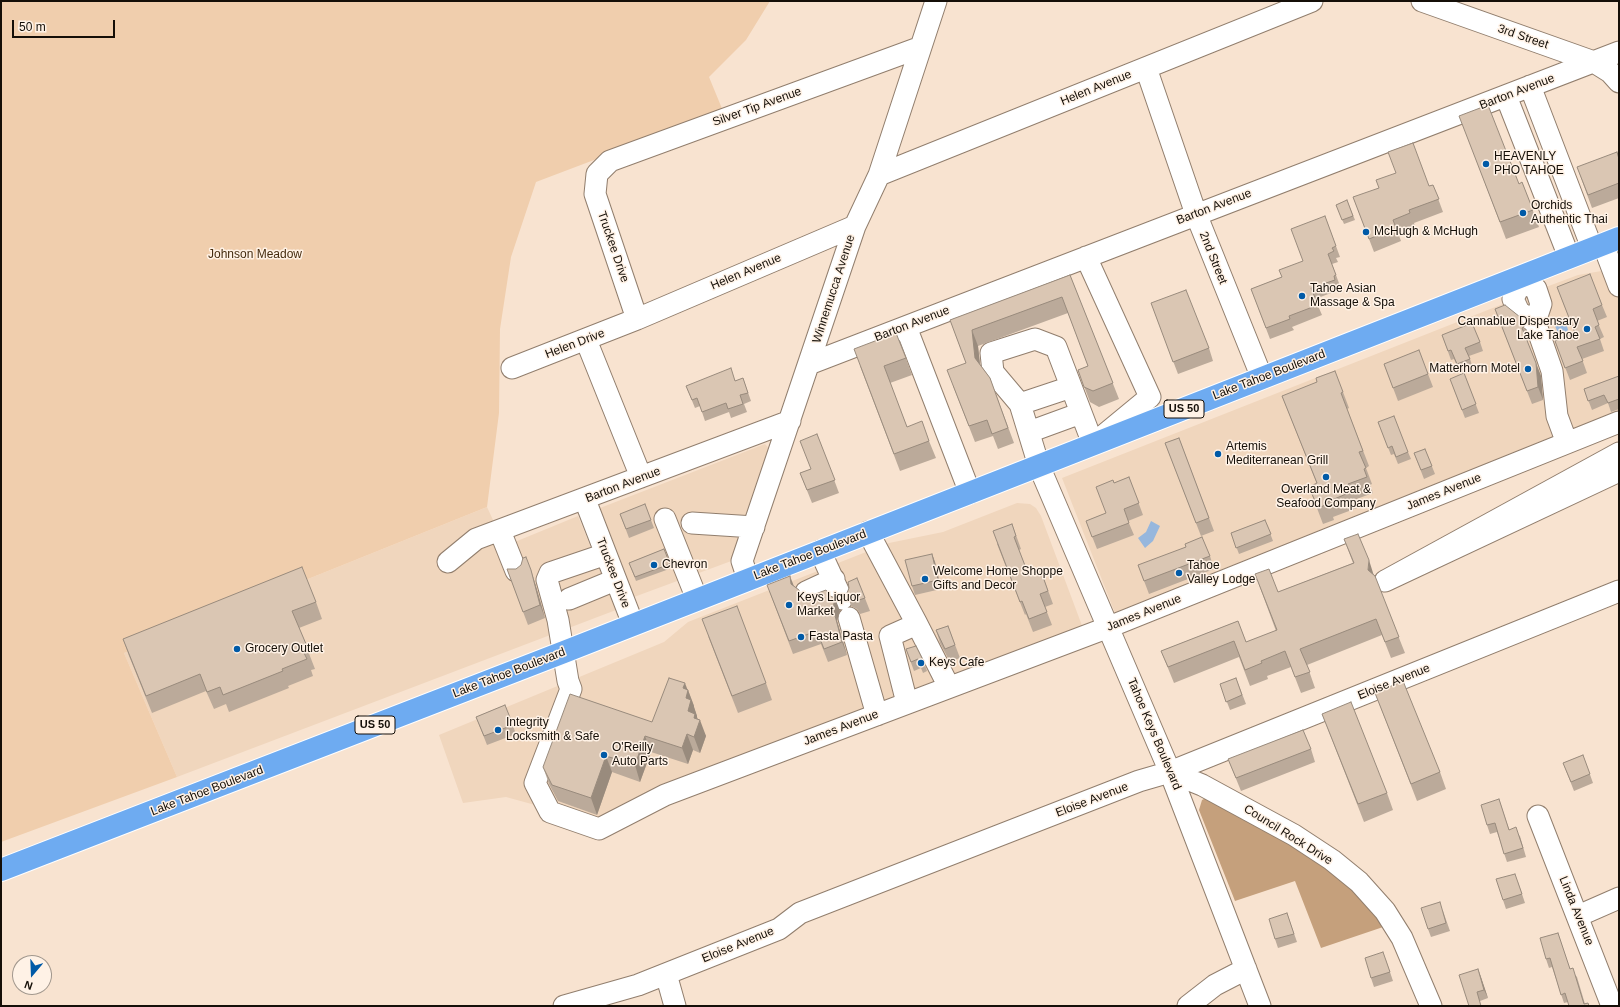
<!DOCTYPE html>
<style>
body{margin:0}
#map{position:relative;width:1620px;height:1007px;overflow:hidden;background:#f8e3d0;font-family:Helvetica,sans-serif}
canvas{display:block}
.frame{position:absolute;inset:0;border:2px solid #150f08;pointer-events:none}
.north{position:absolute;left:12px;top:955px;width:40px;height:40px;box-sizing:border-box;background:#fff2e6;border:1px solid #a1978d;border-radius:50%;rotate:199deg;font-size:11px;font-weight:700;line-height:16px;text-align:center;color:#150f08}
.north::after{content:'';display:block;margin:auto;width:14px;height:18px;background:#005aa7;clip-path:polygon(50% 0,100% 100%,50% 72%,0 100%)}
.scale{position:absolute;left:12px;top:20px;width:103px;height:18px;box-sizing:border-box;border:2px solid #150f08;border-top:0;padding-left:5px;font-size:12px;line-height:14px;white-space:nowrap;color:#150f08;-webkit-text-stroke:3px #fff2e6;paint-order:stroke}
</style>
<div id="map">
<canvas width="1620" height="1007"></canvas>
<div class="frame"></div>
<div class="north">N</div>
<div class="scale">50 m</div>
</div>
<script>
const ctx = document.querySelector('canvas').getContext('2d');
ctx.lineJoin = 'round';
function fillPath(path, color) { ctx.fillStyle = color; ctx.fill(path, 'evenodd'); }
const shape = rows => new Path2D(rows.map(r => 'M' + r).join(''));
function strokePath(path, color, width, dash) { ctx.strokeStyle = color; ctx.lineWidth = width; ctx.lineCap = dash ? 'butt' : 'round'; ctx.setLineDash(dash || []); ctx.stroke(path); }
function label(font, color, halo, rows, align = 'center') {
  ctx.font = font + ' Helvetica,sans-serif'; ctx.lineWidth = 3; ctx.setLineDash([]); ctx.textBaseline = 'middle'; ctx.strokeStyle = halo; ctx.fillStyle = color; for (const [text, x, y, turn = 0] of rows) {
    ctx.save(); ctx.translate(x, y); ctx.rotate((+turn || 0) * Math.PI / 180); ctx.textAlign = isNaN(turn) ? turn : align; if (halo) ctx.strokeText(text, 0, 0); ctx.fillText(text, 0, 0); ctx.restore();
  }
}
const built = shape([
 [1619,268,1619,416,1115,613,1062,478,1546,287,1578,275],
 [765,444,771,451,734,560,634,597,600,508],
 [1017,503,1030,504,1036,508,1041,516,1084,631,597,822,506,797,463,803,439,735,664,642,688,622,889,543,943,532],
 [487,507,505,546,578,516,616,610,177,777,124,653]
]);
const green = shape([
 [1,1,770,1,746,40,709,77,723,111,536,182,511,257,500,329,499,413,487,507,124,653,177,777,1,842]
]);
const forest = shape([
 [1206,798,1219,803,1329,866,1389,925,1321,948,1295,881,1235,901,1199,810,1202,800]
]);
const water = shape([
 [1561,319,1566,323,1568,330,1566,336,1563,338,1559,335,1555,326,1556,321],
 [1151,521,1160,526,1153,541,1145,548,1138,538,1146,532]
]);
const minorTunnel = shape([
 [1524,325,1529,340]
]);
const minor = shape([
 [1422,1,1594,62,1610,72,1619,82],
 [1146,68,1196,214,1262,378],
 [1530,86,1592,248],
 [1506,96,1569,257],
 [879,175,1312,1],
 [1603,244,1619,286],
 [637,319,595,194,597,174,610,161,921,47],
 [1535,322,1541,304,1536,289,1521,282,1513,299,1519,312,1535,322,1552,371,1557,416,1567,443],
 [906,327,970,493],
 [586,340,641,477],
 [809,364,1619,52],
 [512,368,637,319,855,226],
 [1071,387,1020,404,1039,466,1170,772,1260,1006],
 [1020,404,993,372,991,353,1035,339,1056,347,1093,444,1150,397,1086,257],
 [1029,432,1081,413],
 [1619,453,1385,581,1619,471],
 [585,500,633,624],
 [665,519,697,599],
 [692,523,754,527],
 [500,531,516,571],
 [868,532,917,624,890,636,907,703],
 [820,551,842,599],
 [606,554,550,573,547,580,558,620,568,681,571,689,535,783,550,812,599,829,665,795,1109,627,1619,422],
 [448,562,476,539,790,421],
 [748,579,742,561,855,226,879,175,936,1],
 [806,592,834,579],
 [569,599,615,580],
 [849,618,877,715],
 [917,624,949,687],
 [1170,772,1202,785,1294,835,1332,860,1359,882,1385,911,1402,938,1431,1006],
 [1538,816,1612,1006],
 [1578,916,1619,898],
 [666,974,675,1006],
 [564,1006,638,985,779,929,800,913,1139,781,1170,772,1619,591],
 [1188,1006,1215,985,1246,969]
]);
const highway = shape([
 [1,870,564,652,1619,238]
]);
const wall = shape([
 [1466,133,1519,184,1522,182,1539,227,1506,239],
 [1619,159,1619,198,1592,208,1577,167],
 [1433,185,1443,212,1414,223,1415,226,1398,233,1401,241,1374,252,1353,197,1429,186],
 [1347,200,1355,220,1344,224,1336,205],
 [1325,216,1340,257,1336,258,1338,262,1332,264,1340,286,1338,287,1339,290,1315,299,1322,315,1292,327,1294,330,1270,339,1251,289,1282,277,1303,261],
 [1070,275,1119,399,1099,407,1090,402,1078,370,1088,366,1068,313,978,346,980,364,990,378,1014,443,998,449,993,436,975,442,953,386,966,363,950,320],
 [1557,287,1602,305,1607,317,1597,321,1604,337,1600,339,1604,351,1582,359,1587,373,1570,380,1555,341,1575,333],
 [1151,303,1209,348,1213,361,1178,374],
 [1495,309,1520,317,1529,340,1527,341,1541,376,1543,400,1532,404],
 [1442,335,1480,342,1483,351,1469,356,1473,368,1460,373,1454,359,1451,360],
 [906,358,912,375,890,383,907,427,929,441,936,458,900,471,860,366],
 [1384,364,1428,374,1433,387,1398,401],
 [1464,373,1479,413,1465,418,1453,387],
 [1619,376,1619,409,1611,412,1608,403,1592,410,1584,389],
 [743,378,751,401,744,404,747,412,731,418,729,412,705,421,700,406,695,408,686,386,735,381],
 [1343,392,1349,408,1347,409,1369,466,1366,468,1372,484,1370,485,1373,493,1354,500,1357,508,1333,517,1334,520,1323,524,1309,487,1317,484,1282,396],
 [1378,422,1408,452,1411,459,1398,464,1394,454,1391,455],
 [817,434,839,493,812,503,800,473,811,469],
 [1179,438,1214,531,1201,536,1165,443],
 [1425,449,1435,474,1424,479,1414,453],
 [1129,477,1143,515,1128,521,1134,535,1097,549,1086,521,1106,513,1114,483],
 [620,514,651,520,654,528,629,538],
 [1265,520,1273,541,1239,554,1231,533],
 [1012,524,1021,549,1019,550,1029,576,1041,571,1053,604,1045,607,1052,625,1033,632,1026,614,1025,615,997,544],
 [1344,539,1374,575,1405,653,1391,658,1382,635,1307,665,1315,688,1301,693,1291,667,1267,676,1268,679,1250,686,1239,657,1174,683,1161,651,1238,621,1246,642,1276,631,1255,574,1278,592,1353,563],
 [664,549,672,568,636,581,629,563],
 [932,554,935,562,941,589,915,595,912,586],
 [1210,556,1214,569,1149,594,1138,565],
 [507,569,535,583,545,618,528,625],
 [857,578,870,611,860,614,857,609,851,606,847,593],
 [767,585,794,587,802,599,830,596,840,611,837,621,847,655,828,662,821,644,793,654],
 [316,602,322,619,299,628,315,669,311,670,313,676,288,686,289,688,229,712,226,704,214,709,206,691,152,713,129,656,123,639],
 [948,626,960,658,950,662,940,643,936,630],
 [708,636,766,683,772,700,738,713],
 [906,649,924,662,927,671,923,673,921,668,914,671],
 [1236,678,1246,704,1230,710,1220,684],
 [687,689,688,690,694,706,694,707,697,716,697,719,706,736,700,753,693,750,688,764,651,752,640,782,612,772,597,815,558,801,549,784,543,767,652,722],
 [1375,693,1440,772,1446,789,1417,801],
 [505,705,516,734,487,745,476,717],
 [1322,714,1387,793,1393,810,1364,822],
 [1311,749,1315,762,1241,791,1228,759],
 [1583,755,1593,783,1574,791,1563,763],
 [1499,799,1509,829,1520,836,1526,857,1507,862,1497,832,1490,834,1487,825],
 [1518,882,1525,903,1506,909,1503,900],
 [1443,911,1450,931,1431,937,1428,929],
 [1287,913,1297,942,1278,948,1275,939],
 [1558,933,1570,969,1577,977,1585,1004,1589,1006,1568,1002,1564,1003,1552,967,1549,968,1546,959],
 [1386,960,1393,981,1374,987,1371,978],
 [1478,969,1488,998,1480,1001,1469,1006]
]);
const shadedWall = shape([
 [972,330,978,346,981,374,975,358],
 [1536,363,1541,376,1543,400,1538,387],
 [932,554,935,562,941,589,938,580],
 [1369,560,1374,576,1368,570],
 [531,570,535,583,545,618,540,605],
 [790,576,795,589,791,584],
 [835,598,840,611,837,621,847,655,842,642,833,608],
 [685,683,688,691,688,690,694,706,694,707,697,716,697,717,699,723,700,720,706,736,700,753,694,737,688,711,686,698,683,688],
 [687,734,693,750,688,764,682,748],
 [645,736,651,752,640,782,635,765],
 [606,756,612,772,597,815,591,798],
 [1478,969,1481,977,1488,998,1484,990]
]);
const building = shape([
 [1488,105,1519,184,1522,182,1533,210,1500,222,1459,116,1488,105],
 [1413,143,1429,186,1433,185,1439,199,1409,210,1410,213,1393,220,1396,228,1369,239,1353,197,1379,188,1376,180,1396,173,1388,152,1413,143],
 [1617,152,1619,159,1619,183,1588,195,1577,167,1617,152],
 [1347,200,1353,216,1342,220,1336,205,1347,200],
 [1325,216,1336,246,1332,248,1334,251,1328,254,1336,275,1334,276,1335,280,1311,288,1318,305,1289,316,1290,319,1266,328,1251,289,1282,277,1279,270,1303,261,1291,229,1325,216],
 [1590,274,1602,305,1593,309,1599,325,1595,327,1600,339,1577,347,1583,361,1565,368,1555,341,1575,333,1557,287,1590,274],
 [1070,275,1113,383,1093,391,1084,387,1078,370,1088,366,1062,297,972,330,975,358,990,378,1008,428,992,434,987,420,969,426,947,370,966,363,950,320,1070,275],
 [1186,290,1209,348,1173,362,1151,303,1186,290],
 [1505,305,1520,317,1524,327,1522,328,1536,363,1538,387,1527,391,1495,309,1505,305],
 [1472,323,1480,342,1465,348,1470,359,1457,364,1451,350,1448,351,1442,335,1472,323],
 [896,333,906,358,884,366,907,427,922,421,929,441,894,454,854,349,896,333],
 [1419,350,1428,374,1393,388,1384,364,1419,350],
 [731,368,735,381,743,378,748,393,740,395,743,404,728,409,726,403,702,412,697,398,692,400,686,386,731,368],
 [1335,371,1343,392,1341,393,1363,451,1359,452,1366,468,1364,469,1367,477,1348,484,1351,492,1327,502,1328,504,1318,508,1309,487,1317,483,1282,396,1317,382,1316,378,1335,371],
 [1464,373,1476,404,1462,410,1450,379,1464,373],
 [1619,376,1619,399,1608,403,1604,395,1588,401,1584,389,1619,376],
 [1394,416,1408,452,1396,457,1392,446,1388,448,1378,422,1394,416],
 [817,434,835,480,807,490,800,473,811,469,800,441,817,434],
 [1179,438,1209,518,1196,523,1165,443,1179,438],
 [1425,449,1432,466,1421,470,1414,453,1425,449],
 [1129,477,1139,503,1124,509,1129,523,1092,537,1086,521,1106,513,1096,487,1113,480,1114,483,1129,477],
 [645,504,651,520,626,529,620,514,645,504],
 [1265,520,1271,534,1236,548,1231,533,1265,520],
 [1012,524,1016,536,1014,537,1029,576,1041,571,1048,591,1040,594,1047,612,1029,619,1022,601,1020,602,993,531,1012,524],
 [1358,534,1369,560,1368,570,1375,576,1399,637,1385,642,1376,619,1300,649,1310,672,1295,677,1285,651,1261,661,1262,663,1245,670,1234,641,1168,667,1161,651,1238,621,1246,642,1277,630,1255,574,1269,569,1278,592,1354,563,1344,539,1358,534],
 [1202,537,1210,556,1144,581,1138,565,1186,547,1185,544,1202,537],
 [664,549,670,564,635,577,629,563,664,549],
 [932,554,938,580,912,586,905,560,932,554],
 [526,557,531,570,540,605,523,612,507,569,516,569,521,565,523,558,526,557],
 [302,567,316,602,292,611,309,651,304,653,307,659,282,669,283,671,223,695,220,687,207,692,200,674,146,696,123,639,302,567],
 [790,576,791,584,799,590,802,599,826,590,830,596,835,598,833,608,842,642,824,649,817,631,789,641,767,585,790,576],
 [857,578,865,598,856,601,852,596,847,593,849,588,848,582,857,578],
 [737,606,766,683,732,696,702,619,737,606],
 [948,626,955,645,945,649,936,630,948,626],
 [916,646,924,662,919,664,918,659,911,662,906,649,916,646],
 [669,678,685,683,683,688,688,690,686,698,691,700,688,711,695,714,694,718,700,720,694,737,687,734,682,748,645,736,635,765,606,756,591,798,552,785,543,767,570,694,652,722,669,678],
 [1236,678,1242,695,1226,702,1220,684,1236,678],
 [1403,681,1440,772,1411,784,1375,693,1403,681],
 [1351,702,1387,793,1358,804,1322,714,1351,702],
 [505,705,513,725,484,736,476,717,505,705],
 [1303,730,1311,749,1236,778,1228,759,1303,730],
 [1583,755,1590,774,1571,782,1563,763,1583,755],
 [1499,799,1509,830,1516,827,1523,848,1504,854,1495,823,1487,825,1481,805,1499,799],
 [1515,874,1522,894,1503,900,1496,879,1515,874],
 [1440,902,1446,923,1428,929,1421,908,1440,902],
 [1287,913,1294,934,1275,939,1269,919,1287,913],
 [1558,933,1570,969,1573,968,1584,1004,1588,1003,1589,1006,1569,1006,1565,993,1561,995,1550,958,1546,959,1540,938,1558,933],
 [1383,952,1390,972,1371,978,1365,958,1383,952],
 [1478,969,1484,990,1477,992,1481,1006,1469,1006,1459,975,1478,969]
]);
const markers = [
 [1486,164,4,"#005aa7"],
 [1523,213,4,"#005aa7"],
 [1366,232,4,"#005aa7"],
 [1302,296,4,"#005aa7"],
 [1587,329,4,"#005aa7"],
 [1528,369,4,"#005aa7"],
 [1218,454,4,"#005aa7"],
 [1326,477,4,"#005aa7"],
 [654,565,4,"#005aa7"],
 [1179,573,4,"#005aa7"],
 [925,579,4,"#005aa7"],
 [789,605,4,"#005aa7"],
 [801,637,4,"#005aa7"],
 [237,649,4,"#005aa7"],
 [921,663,4,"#005aa7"],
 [498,730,4,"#005aa7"],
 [604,755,4,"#005aa7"]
];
const shields = [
 [1184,409,40],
 [375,725,40]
];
const shieldNames = [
 ["US 50",1184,409],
 ["US 50",375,725]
];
const streetNames = [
 ["3rd Street",1523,37,19],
 ["Helen Avenue",1096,88,-22],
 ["Barton Avenue",1517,92,-21],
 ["Silver Tip Avenue",757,107,-20],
 ["Barton Avenue",1214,207,-21],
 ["Truckee Drive",613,247,71],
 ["2nd Street",1213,258,68],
 ["Helen Avenue",746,272,-23],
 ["Winnemucca Avenue",834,289,-72],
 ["Barton Avenue",912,324,-21],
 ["Helen Drive",575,344,-21],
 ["Lake Tahoe Boulevard",1269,375,-21],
 ["Barton Avenue",623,485,-21],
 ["James Avenue",1444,492,-22],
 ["Lake Tahoe Boulevard",810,555,-21],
 ["Truckee Drive",613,573,69],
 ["James Avenue",1144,613,-22],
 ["Lake Tahoe Boulevard",509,673,-21],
 ["Eloise Avenue",1394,682,-22],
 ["James Avenue",841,728,-21],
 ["Tahoe Keys Boulevard",1154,734,67],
 ["Lake Tahoe Boulevard",207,791,-21],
 ["Eloise Avenue",1092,800,-21],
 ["Council Rock Drive",1288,835,32],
 ["Linda Avenue",1576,911,68],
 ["Eloise Avenue",738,945,-22]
];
const poiNames = [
 ["HEAVENLY",1494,157],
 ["PHO TAHOE",1494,171],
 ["Orchids",1531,206],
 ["Authentic Thai",1531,220],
 ["McHugh & McHugh",1374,232],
 ["Tahoe Asian",1310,289],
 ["Massage & Spa",1310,303],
 ["Cannablue Dispensary",1579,322,"right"],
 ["Lake Tahoe",1579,336,"right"],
 ["Matterhorn Motel",1520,369,"right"],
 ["Artemis",1226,447],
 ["Mediterranean Grill",1226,461],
 ["Overland Meat &",1326,490,"center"],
 ["Seafood Company",1326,504,"center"],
 ["Chevron",662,565],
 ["Tahoe",1187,566],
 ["Valley Lodge",1187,580],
 ["Welcome Home Shoppe",933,572],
 ["Gifts and Decor",933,586],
 ["Keys Liquor",797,598],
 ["Market",797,612],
 ["Fasta Pasta",809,637],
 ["Grocery Outlet",245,649],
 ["Keys Cafe",929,663],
 ["Integrity",506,723],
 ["Locksmith & Safe",506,737],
 ["O'Reilly",612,748],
 ["Auto Parts",612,762]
];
const parkNames = [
 ["Johnson Meadow",255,255]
];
fillPath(built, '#f0d6bd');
fillPath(green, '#f0cead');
fillPath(forest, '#c5a07c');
fillPath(water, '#97b7dd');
strokePath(minorTunnel, '#d6c3b2', 21, [21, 10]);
strokePath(minor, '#917e6d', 23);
strokePath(highway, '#fff', 24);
strokePath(minor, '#fff', 21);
strokePath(highway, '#6eabf1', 22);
fillPath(wall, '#bbaa9a');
fillPath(shadedWall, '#998b7d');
fillPath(building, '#dac6b3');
strokePath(building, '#998b7d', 1);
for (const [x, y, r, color] of markers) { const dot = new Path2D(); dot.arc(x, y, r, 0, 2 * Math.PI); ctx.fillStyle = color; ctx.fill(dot); strokePath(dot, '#fff2e6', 1.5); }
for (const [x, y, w] of shields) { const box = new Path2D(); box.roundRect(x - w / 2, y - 9, w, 18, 3); ctx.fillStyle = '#fff2e6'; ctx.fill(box); strokePath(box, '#150f08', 1); }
label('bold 11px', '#150f08', null, shieldNames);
label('12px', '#150f08', '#fff2e6', streetNames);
label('12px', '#150f08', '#fff2e6', poiNames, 'left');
label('12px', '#462c0f', '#fff2e6', parkNames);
</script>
